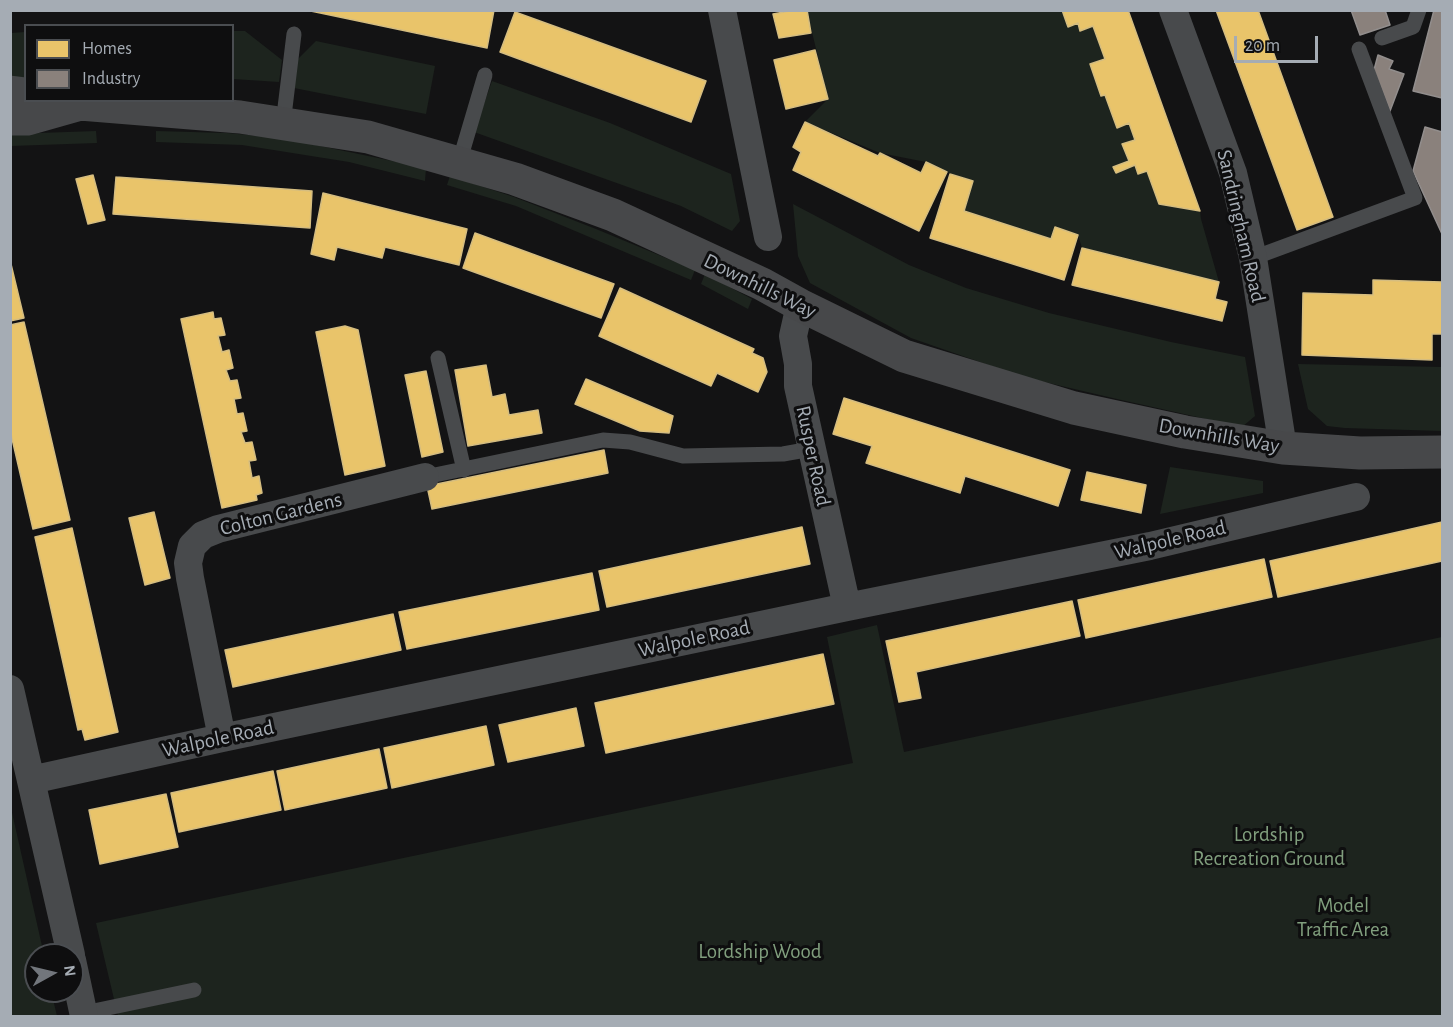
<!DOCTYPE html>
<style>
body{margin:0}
#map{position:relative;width:1453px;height:1027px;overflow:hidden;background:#131314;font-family:"Alegreya Sans",sans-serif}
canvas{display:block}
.frame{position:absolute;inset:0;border:12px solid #a5acb4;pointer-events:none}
.legend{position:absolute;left:24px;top:24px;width:210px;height:78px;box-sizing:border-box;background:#0e0e0f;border:2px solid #4a4d51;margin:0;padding:8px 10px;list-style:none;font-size:18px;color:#a5acb4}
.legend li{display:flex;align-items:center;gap:12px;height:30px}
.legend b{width:30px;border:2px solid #4a4d51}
.north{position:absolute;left:24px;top:943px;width:60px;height:60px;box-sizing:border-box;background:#0e0e0f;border:2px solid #4a4d51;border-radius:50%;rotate:82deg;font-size:16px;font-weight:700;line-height:24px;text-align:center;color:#a5acb4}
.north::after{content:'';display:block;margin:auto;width:21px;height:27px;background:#72767c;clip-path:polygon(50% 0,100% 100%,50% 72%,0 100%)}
.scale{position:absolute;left:1234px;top:36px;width:84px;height:27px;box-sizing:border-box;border:3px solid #a5acb4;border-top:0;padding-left:8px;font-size:18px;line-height:21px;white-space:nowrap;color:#a5acb4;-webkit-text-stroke:4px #0e0e0f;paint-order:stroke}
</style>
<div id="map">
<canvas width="1453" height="1027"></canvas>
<div class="frame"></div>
<ul class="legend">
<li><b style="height:16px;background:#e9c46a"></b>Homes</li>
<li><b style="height:16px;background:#8a817c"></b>Industry</li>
</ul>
<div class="north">N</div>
<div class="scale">20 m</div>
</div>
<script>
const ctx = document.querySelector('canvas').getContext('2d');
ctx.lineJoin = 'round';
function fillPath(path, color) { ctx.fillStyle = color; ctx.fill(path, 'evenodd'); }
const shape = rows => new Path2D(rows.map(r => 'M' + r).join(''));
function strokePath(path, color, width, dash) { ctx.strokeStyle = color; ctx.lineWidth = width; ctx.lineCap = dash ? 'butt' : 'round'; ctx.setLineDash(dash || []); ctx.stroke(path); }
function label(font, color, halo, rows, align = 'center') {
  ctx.font = font + ' "Alegreya Sans",sans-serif'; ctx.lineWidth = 6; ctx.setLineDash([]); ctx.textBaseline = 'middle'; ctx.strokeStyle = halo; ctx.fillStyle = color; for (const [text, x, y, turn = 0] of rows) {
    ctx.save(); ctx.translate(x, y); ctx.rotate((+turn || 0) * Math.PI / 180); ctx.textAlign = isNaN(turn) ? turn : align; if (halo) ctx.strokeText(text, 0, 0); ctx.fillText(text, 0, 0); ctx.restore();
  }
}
const green = shape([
 [807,11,1062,11,1068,27,1078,23,1081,31,1093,26,1105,59,1090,65,1101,96,1105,95,1117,127,1129,123,1135,140,1123,144,1129,161,1114,167,1116,173,1135,165,1138,174,1147,171,1159,204,1200,211,1201,219,1219,282,1082,248,1078,235,1055,227,1051,239,964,211,972,181,947,172,926,162,880,153,805,122,828,99],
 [232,31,245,31,282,60,279,82,233,79],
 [25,32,25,80,11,79,11,33],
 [316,41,435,66,426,114,294,88,297,60],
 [492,81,610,123,731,174,740,221,732,231,681,206,474,132],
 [96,131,97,143,11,146,10,134],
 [156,131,227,133,282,138,426,168,425,181,349,162,242,145,156,142],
 [450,176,514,197,596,229,695,270,691,280,516,206,447,185],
 [793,204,909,265,966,288,1049,313,1171,342,1245,357,1255,416,1242,427,1117,399,1023,377,911,338,810,283,798,256],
 [705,274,752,299,748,309,701,284],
 [1298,364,1442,367,1442,431,1345,428,1327,426,1308,409],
 [1170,467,1263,481,1263,493,1160,514],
 [877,625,904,752,1442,637,1442,1016,118,1016,96,923,853,763,827,637],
 [11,808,44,955,36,955,36,991,51,991,57,1016,11,1016]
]);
const homes = shape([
 [306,10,494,10,487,48,306,10],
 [795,10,807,10,811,33,779,38,773,14,795,10],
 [1062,10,1128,10,1200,211,1159,204,1147,171,1138,174,1135,165,1116,173,1113,167,1129,161,1122,144,1135,140,1129,123,1117,128,1105,95,1101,96,1090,64,1105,59,1093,26,1080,31,1078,23,1068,27,1062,10],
 [1216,10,1258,10,1333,217,1297,230,1216,10],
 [515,12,706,81,691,122,500,52,515,12],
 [815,50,828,99,786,109,774,60,815,50],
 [805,122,878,156,880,153,921,173,926,162,947,172,919,231,793,170,801,152,793,147,805,122],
 [950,174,973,181,964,211,1051,239,1055,227,1078,235,1064,280,930,238,950,174],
 [93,175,105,220,88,224,76,179,93,175],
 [116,177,312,191,310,228,113,214,116,177],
 [323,193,467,229,459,265,385,247,382,258,337,247,334,260,311,254,323,193],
 [475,233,614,284,601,318,463,268,475,233],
 [1082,248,1219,282,1215,299,1227,302,1222,321,1072,285,1082,248],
 [10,260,24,318,10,321,10,260],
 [1373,280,1442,282,1442,334,1432,334,1432,360,1302,355,1303,293,1373,295,1373,280],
 [620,288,754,349,752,353,763,358,767,372,758,392,717,373,711,386,599,336,620,288],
 [213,312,214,319,221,318,225,335,218,336,222,352,229,350,233,368,226,370,230,381,237,380,241,398,234,399,237,414,243,413,247,431,241,432,245,443,252,442,256,460,249,461,252,478,259,476,262,493,256,495,257,500,222,508,181,319,213,312],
 [24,322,70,520,33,529,10,430,10,325,24,322],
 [345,326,358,330,385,466,345,475,316,332,345,326],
 [486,365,492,397,505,394,509,415,538,410,542,433,468,446,455,370,486,365],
 [426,371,443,452,422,457,405,375,426,371],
 [586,379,673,416,669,433,640,431,575,404,586,379],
 [844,398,1070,470,1058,506,965,476,960,493,866,463,872,446,833,434,844,398],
 [604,450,608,473,432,509,427,486,604,450],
 [1087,472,1146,485,1141,513,1081,500,1087,472],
 [154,512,170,578,145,585,129,518,154,512],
 [1442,522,1442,561,1278,597,1270,561,1442,522],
 [802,527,810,564,607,607,599,571,802,527],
 [72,528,118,732,85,740,82,729,78,730,35,537,72,528],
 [1264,559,1272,597,1086,638,1078,600,1264,559],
 [592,573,599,610,407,649,399,612,592,573],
 [1072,601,1080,636,916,672,921,698,899,702,886,641,1072,601],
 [393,614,401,650,233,687,225,650,393,614],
 [823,654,834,704,606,753,595,703,823,654],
 [576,708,584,746,508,762,499,725,576,708],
 [486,726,494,765,392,788,384,748,486,726],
 [379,749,387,788,285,810,277,771,379,749],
 [273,771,281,810,179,832,171,793,273,771],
 [166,794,178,847,100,864,89,810,166,794]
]);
const industry = shape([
 [1351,10,1385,10,1390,25,1360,35,1351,10],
 [1434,10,1442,10,1442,98,1413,91,1434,10],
 [1378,55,1393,61,1389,69,1404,74,1390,111,1374,70,1378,55],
 [1425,127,1442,132,1442,234,1413,171,1425,127]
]);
const lane = shape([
 [1382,38,1413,27,1419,10],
 [283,124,294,34],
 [459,163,485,75],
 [1253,258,1415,198,1359,49],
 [438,358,464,470],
 [425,477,603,440,630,442,683,456,783,454,811,449],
 [84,1013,194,990]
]);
const street = shape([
 [722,10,768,237],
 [1173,10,1233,173,1253,258,1283,448],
 [800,305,793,336,798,364,798,386,847,607],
 [10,689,71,955],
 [222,738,190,578,188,563,192,546,203,535,218,529,425,477],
 [31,780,222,738,847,607,1150,546,1356,497],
 [72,960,84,1016]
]);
const secondary = shape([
 [10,92,26,94],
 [60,100,80,104,240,117,368,137,515,179,613,215,762,284,800,305,904,356,1074,408,1185,432,1283,448,1360,453,1442,452],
 [10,119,27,119,80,104]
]);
const streetNames = [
 ["Sandringham Road",1241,226,77],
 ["Downhills Way",760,286,26],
 ["Downhills Way",1219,436,10],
 ["Rusper Road",813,456,78],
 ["Colton Gardens",281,514,-14],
 ["Walpole Road",1170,540,-13],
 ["Walpole Road",694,639,-12],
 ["Walpole Road",218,739,-12]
];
const parkNames = [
 ["Lordship",1269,835],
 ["Recreation Ground",1269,859],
 ["Model",1343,906],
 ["Traffic Area",1343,930],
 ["Lordship Wood",760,952]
];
fillPath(green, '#1d241e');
fillPath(homes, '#e9c46a');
strokePath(homes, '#d5bd80', 1.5);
fillPath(industry, '#8a817c');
strokePath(industry, '#928e8d', 1.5);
strokePath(lane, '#484a4c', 15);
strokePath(street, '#484a4c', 28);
strokePath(secondary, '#47484a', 33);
label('21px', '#a5acb4', '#0e0e0f', streetNames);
label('21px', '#809e7d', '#0e0e0f', parkNames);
</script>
